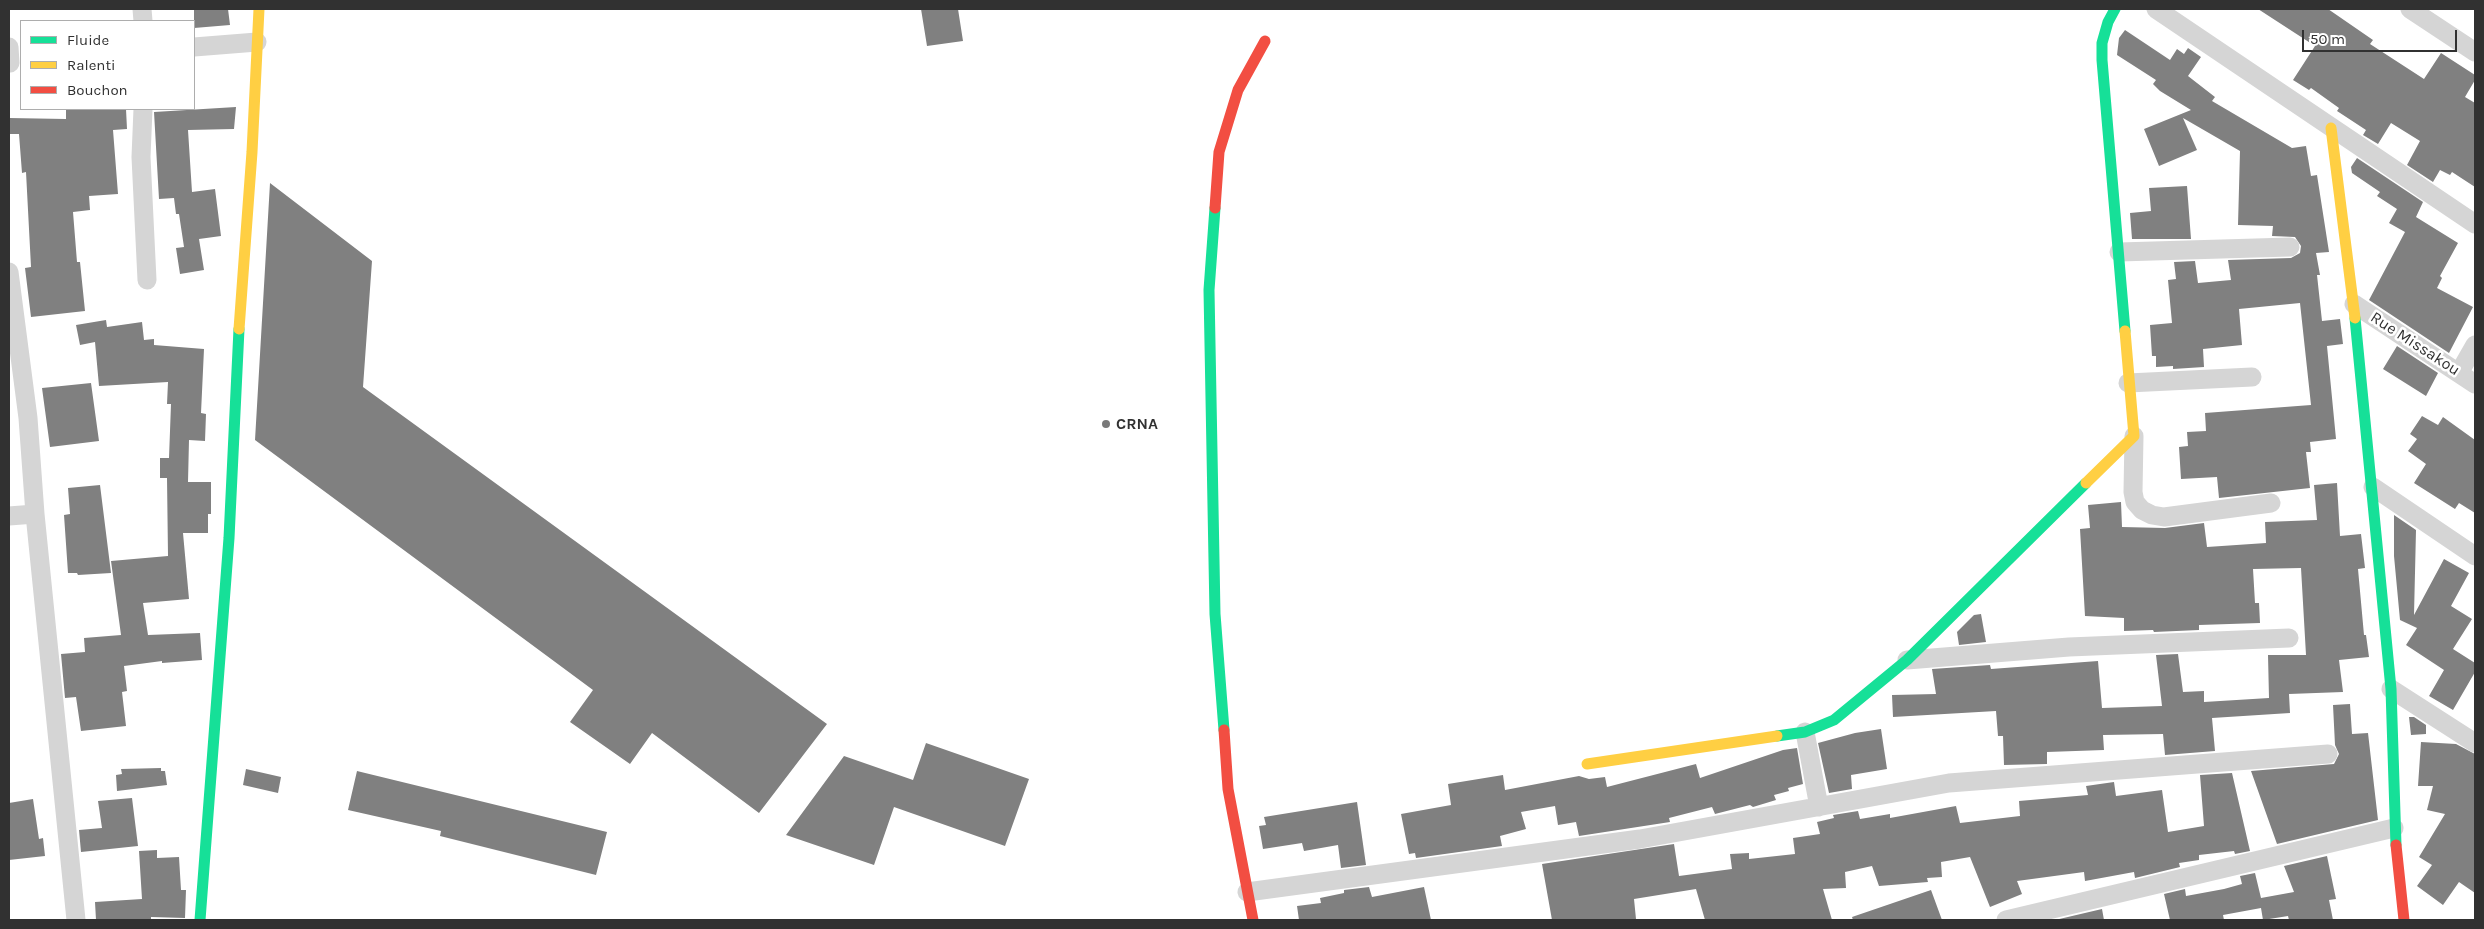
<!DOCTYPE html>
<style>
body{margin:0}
#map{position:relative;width:2484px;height:929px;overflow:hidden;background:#fff;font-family:Karla,sans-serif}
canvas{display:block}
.frame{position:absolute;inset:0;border:10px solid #313131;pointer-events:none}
.legend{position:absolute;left:20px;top:20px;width:175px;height:90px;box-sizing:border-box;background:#fff;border:1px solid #adadad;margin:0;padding:6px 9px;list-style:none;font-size:15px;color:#313131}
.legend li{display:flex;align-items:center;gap:10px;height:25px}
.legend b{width:25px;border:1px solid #adadad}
.scale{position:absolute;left:2302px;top:30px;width:155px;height:22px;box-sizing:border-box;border:2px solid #313131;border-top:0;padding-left:6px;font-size:15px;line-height:18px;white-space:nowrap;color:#313131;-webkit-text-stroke:4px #fff;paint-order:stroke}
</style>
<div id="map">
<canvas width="2484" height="929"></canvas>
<div class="frame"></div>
<ul class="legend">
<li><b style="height:6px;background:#16e098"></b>Fluide</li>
<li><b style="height:6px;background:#ffcf43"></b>Ralenti</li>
<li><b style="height:6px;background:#f24e42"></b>Bouchon</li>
</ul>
<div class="scale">50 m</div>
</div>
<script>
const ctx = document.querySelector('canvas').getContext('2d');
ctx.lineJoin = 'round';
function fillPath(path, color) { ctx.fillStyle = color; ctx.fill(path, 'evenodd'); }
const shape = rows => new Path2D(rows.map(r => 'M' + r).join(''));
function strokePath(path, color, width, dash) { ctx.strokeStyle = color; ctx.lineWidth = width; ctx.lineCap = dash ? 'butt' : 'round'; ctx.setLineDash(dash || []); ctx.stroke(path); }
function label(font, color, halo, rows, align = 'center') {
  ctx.font = font + ' Karla,sans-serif'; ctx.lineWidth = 5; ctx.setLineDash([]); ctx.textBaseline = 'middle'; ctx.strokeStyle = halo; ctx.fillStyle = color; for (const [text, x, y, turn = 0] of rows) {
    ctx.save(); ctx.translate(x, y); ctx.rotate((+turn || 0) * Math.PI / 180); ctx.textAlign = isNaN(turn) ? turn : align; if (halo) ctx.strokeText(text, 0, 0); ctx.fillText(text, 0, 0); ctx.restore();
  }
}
const building = shape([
 [194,9,228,9,230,25,194,28],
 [921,9,958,9,963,41,927,46],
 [2258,9,2328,9,2373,40,2370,44,2424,79,2441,53,2475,75,2475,80,2465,97,2475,103,2475,187,2452,172,2450,175,2440,170,2433,182,2407,165,2420,141,2391,123,2378,144,2363,135,2366,130,2337,111,2339,108,2311,88,2309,90,2293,80,2315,46],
 [2125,30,2170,60,2177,49,2184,54,2188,48,2201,57,2188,76,2215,97,2212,101,2292,148,2306,146,2311,176,2317,175,2329,252,2316,253,2320,275,2317,275,2322,321,2340,319,2343,344,2327,346,2336,439,2310,442,2311,452,2306,452,2310,488,2219,498,2217,477,2181,479,2179,447,2188,446,2187,432,2206,431,2205,413,2311,405,2300,303,2239,309,2242,345,2203,349,2204,367,2173,369,2173,366,2156,367,2156,356,2152,356,2150,325,2172,323,2168,280,2176,279,2174,262,2195,261,2198,283,2231,280,2228,260,2291,258,2300,253,2301,246,2295,237,2272,236,2273,226,2238,225,2240,151,2183,118,2197,150,2159,166,2144,129,2191,110,2160,91,2153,84,2156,80,2117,55,2119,38],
 [236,107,234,129,188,130,192,192,215,189,221,236,199,239,204,270,180,274,176,248,184,247,179,214,176,214,174,198,159,199,154,112],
 [66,109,126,109,127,129,113,130,118,194,89,196,90,210,73,212,77,262,80,262,85,311,31,317,25,268,31,267,26,172,22,173,19,134,9,134,9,118,66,119],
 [2357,158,2423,202,2416,217,2458,243,2440,276,2442,278,2437,288,2473,307,2449,353,2369,300,2405,232,2389,223,2397,209,2377,196,2380,192,2352,173,2351,167],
 [270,183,372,261,363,387,827,724,759,813,652,733,630,764,570,722,593,690,255,440],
 [2187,186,2191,239,2132,239,2130,213,2151,211,2149,188],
 [106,320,107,327,142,322,144,340,154,339,154,345,204,349,201,413,206,414,205,441,189,440,188,482,211,482,211,514,208,514,208,533,183,533,189,599,143,603,148,635,200,633,202,660,162,663,162,661,124,666,127,691,122,692,126,726,81,731,76,697,65,698,61,654,85,652,84,638,121,635,111,561,168,556,167,478,160,478,160,458,169,458,171,404,167,404,168,382,99,386,95,342,80,345,76,325],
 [2397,346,2438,373,2426,396,2383,369],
 [91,383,99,441,50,447,42,388],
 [2422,416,2438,425,2443,417,2475,440,2475,513,2459,503,2455,509,2414,483,2426,464,2408,451,2417,439,2410,434],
 [2337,483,2340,536,2361,534,2365,568,2358,569,2364,635,2366,635,2369,657,2339,660,2343,692,2289,694,2290,713,2212,718,2215,751,2165,755,2163,734,2103,735,2104,750,2047,752,2047,764,2004,765,2003,736,1998,736,1996,711,1893,717,1892,695,1936,694,1932,669,1990,665,1991,669,2098,661,2102,708,2162,706,2156,655,2178,654,2183,692,2204,691,2204,702,2269,698,2268,655,2306,655,2301,568,2253,569,2255,603,2259,603,2260,623,2199,625,2199,630,2154,632,2153,630,2124,631,2124,618,2085,616,2080,529,2090,528,2088,505,2121,502,2122,527,2165,528,2204,523,2207,547,2266,543,2265,522,2317,520,2314,485],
 [100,485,111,573,78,575,77,573,68,573,64,515,70,514,68,488],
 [2394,515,2416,530,2414,615,2444,559,2469,573,2451,606,2472,619,2453,649,2475,663,2475,672,2453,710,2429,696,2444,670,2406,645,2417,628,2400,620,2394,556],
 [1981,614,1986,642,1959,645,1957,632,1974,615],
 [2350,704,2352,734,2368,733,2378,820,2277,844,2251,771,2334,764,2339,754,2335,745,2333,705],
 [2409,717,2414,717,2426,725,2426,734,2411,735],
 [1881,729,1887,769,1851,775,1852,789,1829,793,1818,743,1855,733],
 [2421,742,2456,744,2475,754,2475,893,2459,882,2443,905,2417,886,2432,865,2419,857,2445,814,2427,810,2433,786,2418,786],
 [926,743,1029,779,1005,846,894,807,874,865,786,835,844,756,913,780],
 [1797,748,1803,784,1788,788,1789,791,1774,795,1776,800,1753,807,1750,805,1715,814,1712,807,1669,818,1670,822,1579,836,1576,822,1558,825,1555,806,1521,812,1526,829,1500,836,1502,846,1416,858,1415,853,1409,854,1401,814,1451,805,1448,784,1503,775,1505,790,1579,776,1589,779,1605,777,1607,787,1696,764,1700,778,1783,750],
 [161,768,161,771,165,771,167,785,117,791,116,775,122,774,121,769],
 [246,769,281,777,278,793,243,785],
 [357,771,607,832,596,875,440,836,441,831,348,810],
 [2232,773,2250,851,2235,854,2234,851,2199,855,2199,860,2179,863,2180,867,2135,878,2134,872,2085,881,2084,872,2017,881,2022,894,1990,907,1970,857,1941,862,1942,877,1927,878,1928,882,1879,886,1872,866,1845,872,1846,888,1823,889,1832,920,1705,920,1696,889,1634,899,1636,919,1552,920,1542,864,1674,844,1679,876,1732,869,1730,854,1749,853,1749,859,1795,854,1793,838,1820,834,1817,822,1834,818,1833,815,1858,811,1860,819,1890,814,1890,818,1956,806,1960,823,2020,816,2019,801,2088,795,2086,786,2114,782,2116,796,2162,790,2168,832,2204,826,2200,775],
 [132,798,138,846,81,852,79,830,102,828,98,801],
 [33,799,39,839,43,838,45,856,9,860,9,803],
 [1357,802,1366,865,1341,868,1338,845,1304,851,1302,843,1263,849,1259,826,1266,825,1264,817],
 [157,850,157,858,179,857,181,890,186,890,185,918,151,917,151,920,96,920,95,902,142,899,139,851],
 [2327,856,2336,899,2329,900,2333,920,2289,920,2288,916,2263,920,2261,908,2223,915,2224,920,2170,920,2164,894,2185,889,2186,896,2224,889,2242,884,2240,876,2255,873,2261,898,2294,892,2284,866],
 [1369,887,1372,897,1424,887,1431,920,1299,920,1297,906,1321,903,1320,898,1344,893,1344,890],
 [1931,890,1942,920,1853,920,1852,917],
 [2102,909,2104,920,2055,920]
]);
const street = shape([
 [142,9,143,21],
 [2156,9,2475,224],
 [2410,9,2475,52],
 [9,47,10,63],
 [194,47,257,42],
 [143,109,141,157,147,280],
 [2119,252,2290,247],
 [9,272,28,418,35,514,76,920],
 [2354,304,2475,384],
 [2459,373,2475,345],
 [2128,383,2252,377],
 [2134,436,2133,492,2135,502,2142,510,2152,515,2164,517,2271,503],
 [2373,487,2475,556],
 [9,516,35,514],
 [1907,660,2069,647,2289,638],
 [2391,689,2475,743],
 [1805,732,1819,807],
 [1247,892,1640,839,1949,783,2328,754],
 [2006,920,2394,828]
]);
const fast = shape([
 [2115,9,2108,22,2102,43,2102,60,2125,331],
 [1215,208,1209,290,1215,614,1224,730],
 [2355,318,2391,689,2396,845],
 [1777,736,1805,732,1834,720,1907,660,2086,483],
 [200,920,229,538,239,329]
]);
const slow = shape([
 [2331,128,2355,318],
 [239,329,252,152,259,9],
 [2086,483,2134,436,2125,331],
 [1587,764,1777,736]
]);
const jam = shape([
 [1215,208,1219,152,1238,90,1265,41],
 [1224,730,1228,789,1253,920],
 [2396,845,2404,920]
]);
const markers = [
 [1106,424,5,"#797979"]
];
const streetNames = [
 ["Rue Missakou",2415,344,33]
];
const poiNames = [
 ["CRNA",1116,424]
];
fillPath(building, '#808080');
strokePath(street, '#d5d5d5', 19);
strokePath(fast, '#16e098', 11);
strokePath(slow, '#ffcf43', 11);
strokePath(jam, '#f24e42', 11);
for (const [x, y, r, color] of markers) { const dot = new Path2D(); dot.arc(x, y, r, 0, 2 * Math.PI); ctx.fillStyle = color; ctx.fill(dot); strokePath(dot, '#fff', 2); }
label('16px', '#313131', '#fff', streetNames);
label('bold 16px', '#313131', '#fff', poiNames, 'left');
</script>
